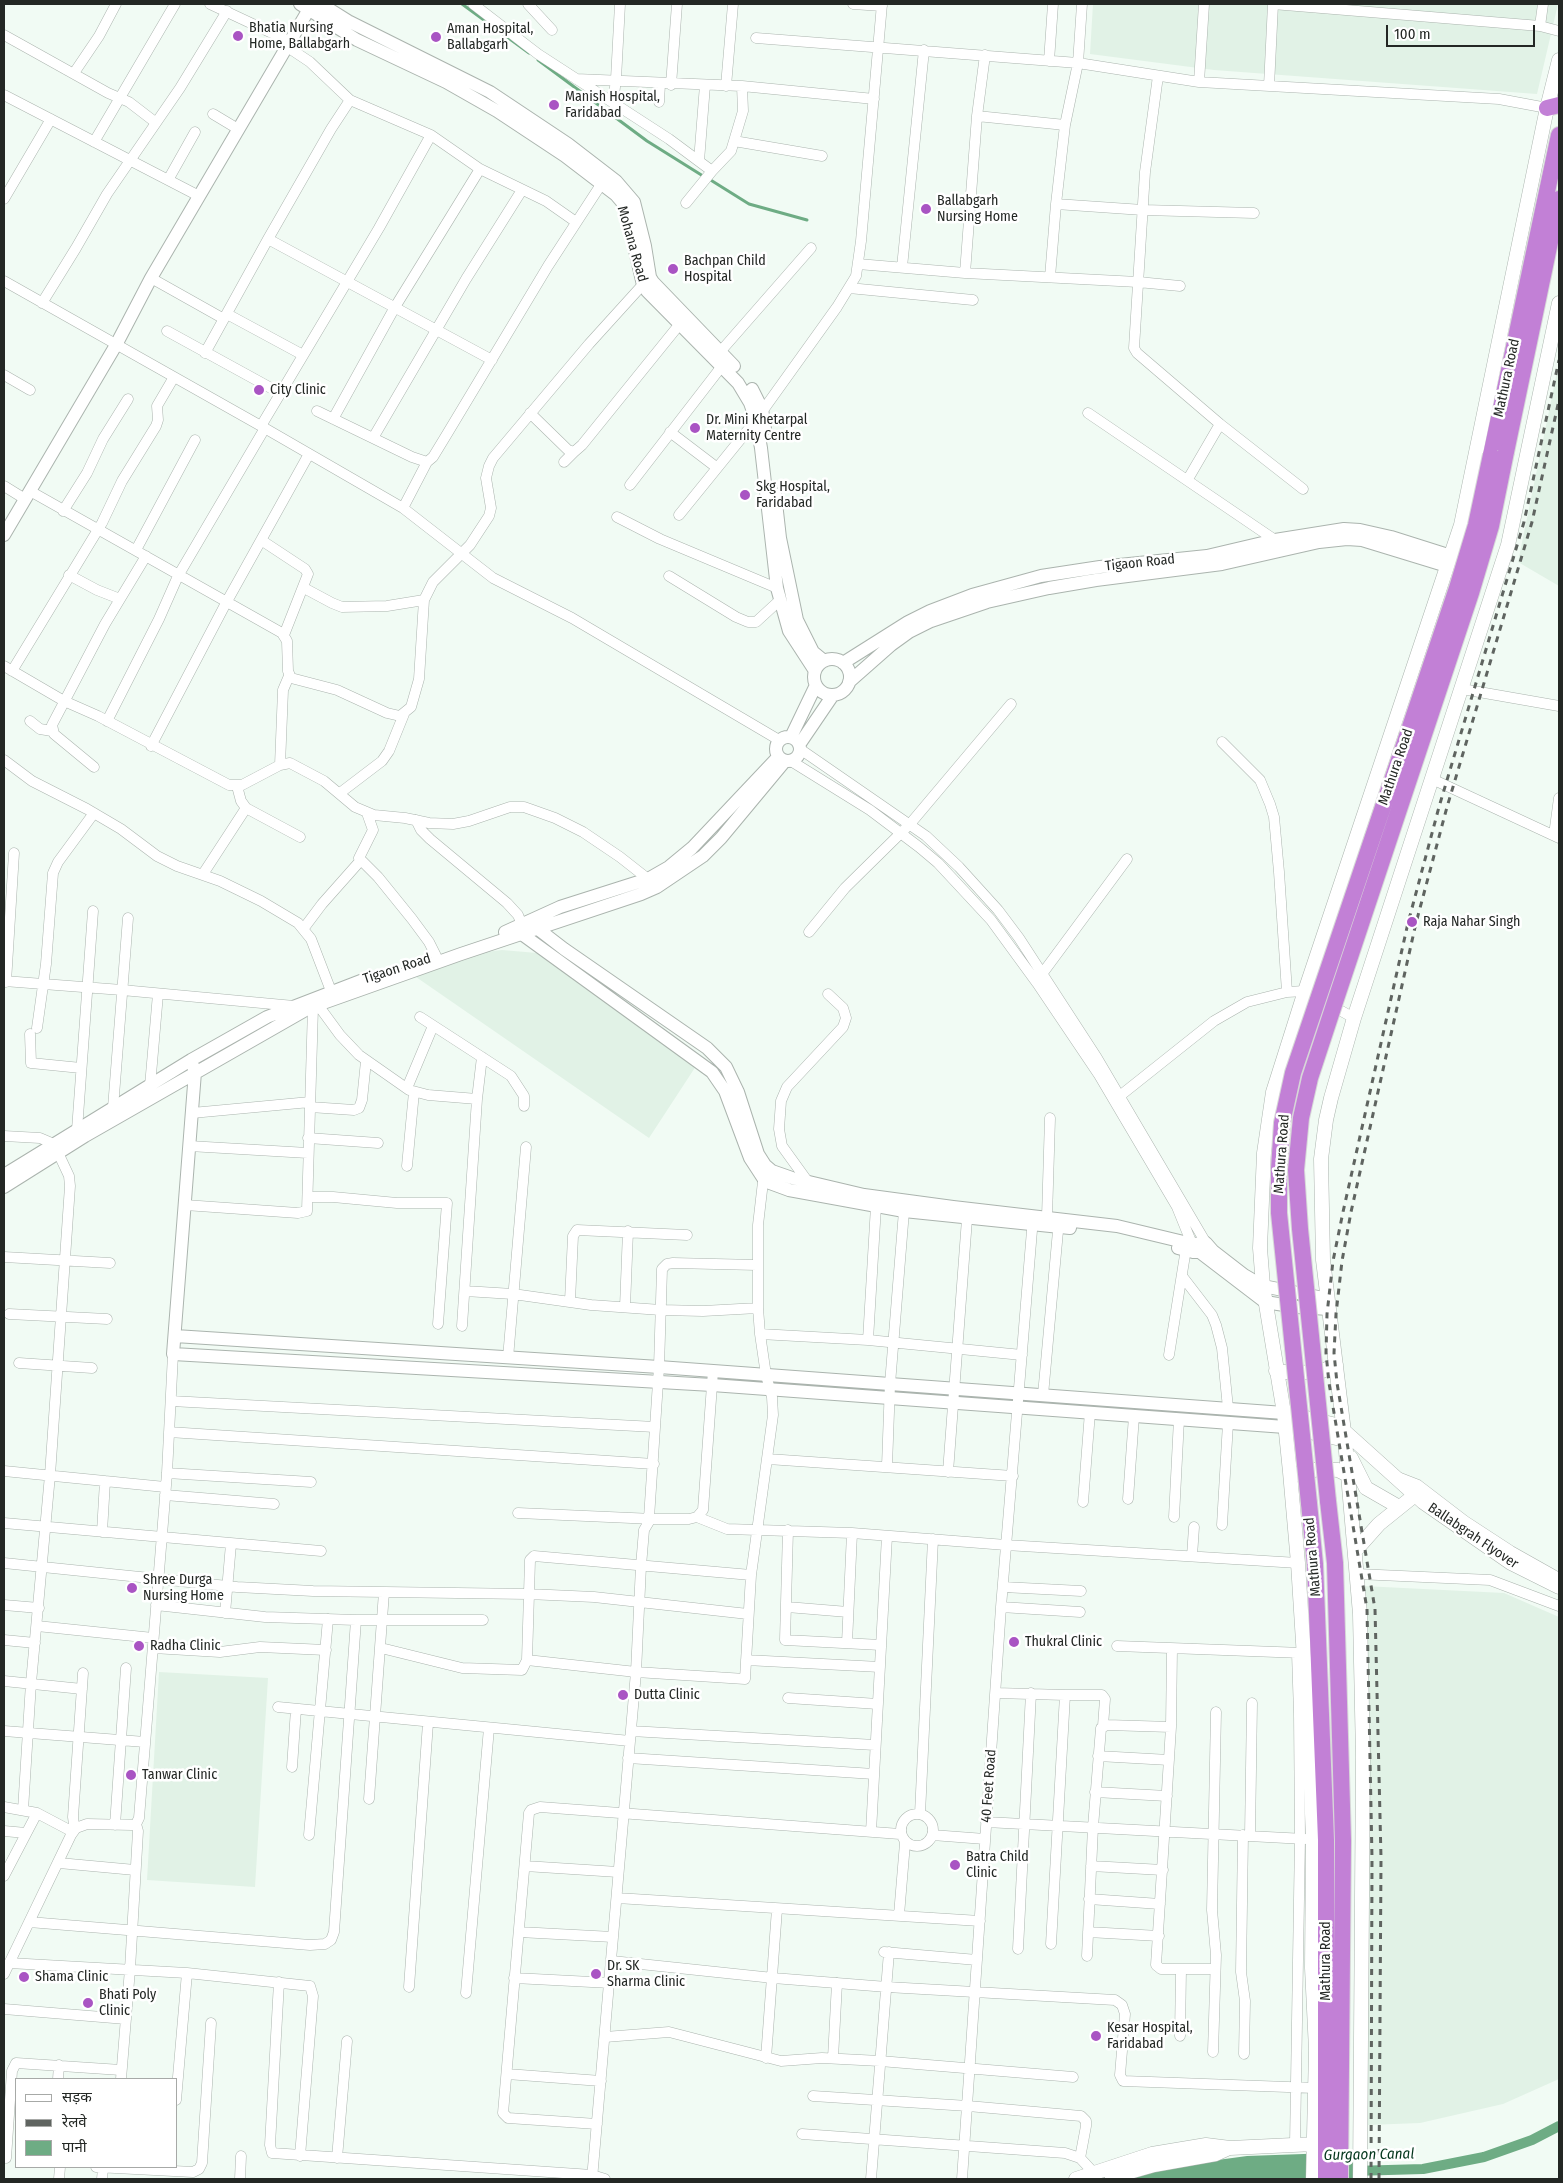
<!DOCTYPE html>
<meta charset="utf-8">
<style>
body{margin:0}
#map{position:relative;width:1563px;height:2183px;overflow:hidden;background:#f1fbf4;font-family:"Fira Sans Condensed","Noto Sans Devanagari",sans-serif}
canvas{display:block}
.frame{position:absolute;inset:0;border:5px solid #232724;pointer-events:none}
.legend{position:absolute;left:15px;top:2078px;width:162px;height:90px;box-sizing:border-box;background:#fff;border:1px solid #a7a9a7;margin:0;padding:6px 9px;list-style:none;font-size:15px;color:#232724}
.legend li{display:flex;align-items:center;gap:10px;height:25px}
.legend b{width:25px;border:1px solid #a7a9a7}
.scale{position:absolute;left:1386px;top:25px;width:149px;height:22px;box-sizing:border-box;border:2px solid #232724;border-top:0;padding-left:6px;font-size:15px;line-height:18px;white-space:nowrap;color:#232724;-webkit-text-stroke:4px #fff;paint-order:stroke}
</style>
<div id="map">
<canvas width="1563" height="2183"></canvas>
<div class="frame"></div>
<ul class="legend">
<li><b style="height:6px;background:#fff"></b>सड़क</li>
<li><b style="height:6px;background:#5f6460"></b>रेलवे</li>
<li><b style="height:14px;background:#6eac84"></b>पानी</li>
</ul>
<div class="scale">100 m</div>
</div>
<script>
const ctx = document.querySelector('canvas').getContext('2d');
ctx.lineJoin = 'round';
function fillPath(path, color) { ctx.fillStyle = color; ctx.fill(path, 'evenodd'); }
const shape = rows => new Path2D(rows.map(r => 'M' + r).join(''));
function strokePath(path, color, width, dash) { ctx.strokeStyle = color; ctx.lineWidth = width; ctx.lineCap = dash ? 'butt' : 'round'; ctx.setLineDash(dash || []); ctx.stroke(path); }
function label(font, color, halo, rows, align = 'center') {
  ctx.font = font + ' "Fira Sans Condensed",sans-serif'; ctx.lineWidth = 5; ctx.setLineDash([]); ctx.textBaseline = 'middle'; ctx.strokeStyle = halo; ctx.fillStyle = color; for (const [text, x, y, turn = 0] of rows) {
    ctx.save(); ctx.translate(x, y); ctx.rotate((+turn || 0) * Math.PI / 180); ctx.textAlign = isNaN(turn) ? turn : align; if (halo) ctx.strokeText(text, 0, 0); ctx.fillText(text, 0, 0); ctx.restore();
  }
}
const built = shape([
 [1093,4,1558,4,1537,94,1214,70,1090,54],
 [1559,362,1559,586,1518,562],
 [502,950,537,953,698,1063,649,1138,416,977,463,955],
 [1363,1586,1504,1593,1559,1617,1559,2079,1503,2104,1420,2123,1368,2125],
 [159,1672,268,1678,255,1887,147,1880]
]);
const water = shape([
 [1360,2152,1361,2179,1121,2179,1166,2167,1247,2156]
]);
const stream = shape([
 [462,4,529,53],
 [538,60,647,141,703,176],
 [709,179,749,204,807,220]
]);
const canal = shape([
 [1353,2171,1423,2169,1484,2157,1532,2140,1559,2126]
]);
const minor = shape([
 [210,4,289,41],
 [473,4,538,54,669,139,712,171,731,151,743,111,742,86],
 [528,4,552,30],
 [853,4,882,6],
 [1540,26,1559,31],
 [4,35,108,93,129,102,155,122],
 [756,38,1078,63,1199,82,1499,99,1547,108],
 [286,46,310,62,350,100,431,135,480,169,546,201,576,222],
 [1049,61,1053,4],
 [74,73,99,36,116,4],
 [1158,76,1145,172,1134,348,1137,353,1220,424,1303,489],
 [576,79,742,86,874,99],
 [1199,82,1204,4],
 [671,85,677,4],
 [726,86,733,4],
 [1269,86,1273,4,1540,26,1543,4],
 [4,95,199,196],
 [659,102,660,84],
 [613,103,616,79,620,4],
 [213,114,238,129],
 [977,116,1065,125,1056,204,1050,277],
 [1065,125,1078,63,1082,4],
 [734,141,822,156],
 [94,142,175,4],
 [699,161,705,85],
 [168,180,195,132],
 [4,199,51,119],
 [686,203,712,171],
 [1056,204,1143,210,1254,213],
 [268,239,492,360],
 [858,264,965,273,1138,282,1180,286],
 [902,267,924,50],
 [965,273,977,116,985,55],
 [151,278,224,319],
 [4,281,261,426,403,508,493,578,572,618,779,740],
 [849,288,973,300],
 [42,303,76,248,107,194,180,88,227,11],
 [227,314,303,355],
 [167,331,280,393],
 [720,352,811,248],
 [205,353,268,239,331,129,350,100],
 [4,375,30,390],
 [317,411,412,457,427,462,403,508],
 [530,413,568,450,574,452,582,445,679,325],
 [1088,413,1275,540],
 [333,419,395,307,480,169],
 [261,426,379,228,431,135],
 [670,432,716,467],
 [373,438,466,279,522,190],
 [427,462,433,457,447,434,548,266,602,183],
 [564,462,574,452],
 [1188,479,1220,424],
 [630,485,722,366],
 [4,486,25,499],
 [30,491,282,633,287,641,288,671,291,678,337,690,387,713,400,716,411,707,419,679,424,600,433,582,470,545,489,516,491,508,486,478,489,466,493,458,589,344,647,280],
 [63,511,87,473,103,439,128,399],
 [679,515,756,420,837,307,856,276,861,241,882,4],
 [617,517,660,539,777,588],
 [261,540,305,569,308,574,284,635],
 [136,550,195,440],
 [69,575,97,590,120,599],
 [669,576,736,617,748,622,756,622,780,600],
 [304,588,332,603,342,607,387,606,424,600],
 [4,666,64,701,98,716,229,785,242,785,280,765,290,763,324,781,355,807,374,815,405,818,429,823,453,824,469,821,510,807,524,807,555,818,583,832,620,857,648,879],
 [12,671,102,523,122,481,156,426,158,420,157,406,174,377],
 [1462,689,1559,706],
 [30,721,40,729,52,731],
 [107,721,159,619,178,576,265,428],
 [1222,742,1260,780,1270,804,1274,817,1279,872,1287,992],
 [151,746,226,603,309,454],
 [800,749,926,836,959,867,998,910,1019,938,1097,1058,1206,1243],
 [4,760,32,781,87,809,121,829,157,856,177,866,220,881,261,901,298,923,311,939,331,991],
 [791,761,870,810,919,847,938,863,991,920,1037,983,1099,1075,1177,1207,1192,1244],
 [280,765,283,690,289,676],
 [94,767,54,734,52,725,105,624,146,556],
 [1432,779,1559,838],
 [237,786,241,801,246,808,300,837],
 [340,793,382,761,389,751,404,714],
 [367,813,373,830,359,858,378,877,412,919,429,942,436,956],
 [416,820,421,830,430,839,507,903,518,915,522,925],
 [1554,835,1559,798],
 [203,874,246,808],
 [304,928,322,904,361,860],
 [809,932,845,888,910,824,1011,704],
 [1042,974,1127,859],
 [4,981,122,990,294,1006],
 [6,982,14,853],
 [318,1005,340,1035,359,1055,409,1090,428,1095,477,1099],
 [420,1017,511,1076,524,1096,524,1106],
 [37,1028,46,964,53,873,58,862,94,813],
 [30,1034,31,1063,81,1068],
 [150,1086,158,994],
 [407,1088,433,1026],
 [1116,1099,1214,1021,1247,1002,1287,992,1305,991,1354,1018],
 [310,1107,354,1110,359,1108,362,1100,366,1061],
 [113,1108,128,918],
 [192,1113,310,1102],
 [77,1130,93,911],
 [4,1136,40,1138,54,1144,69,1176,70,1186,50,1475,31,1683,23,1810],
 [308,1138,378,1143],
 [189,1146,308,1153],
 [407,1166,414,1092],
 [808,1182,782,1146,779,1129,781,1101,787,1087,843,1027,846,1018,843,1008,828,994],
 [308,1197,333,1197,397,1203,447,1203,438,1324],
 [185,1205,298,1213,307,1211,313,1007],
 [1047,1217,1050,1118],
 [4,1257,110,1263],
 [1182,1276,1212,1315,1216,1325,1222,1348,1228,1408],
 [465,1291,513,1294,591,1305,661,1310,703,1311,758,1308],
 [570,1301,573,1236,577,1230,687,1235],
 [625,1307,628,1231],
 [9,1314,107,1319],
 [462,1326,477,1099,482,1057],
 [760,1334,868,1340,1022,1355],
 [868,1340,876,1206],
 [1169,1355,1185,1255],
 [508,1358,526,1147],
 [19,1363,92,1368],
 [1043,1395,1059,1220],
 [171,1401,655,1427],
 [169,1432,654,1464],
 [768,1459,1013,1476],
 [887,1466,890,1384,904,1211],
 [4,1471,165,1487],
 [948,1472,967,1219],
 [167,1473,311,1482],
 [1400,1478,1418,1485,1465,1521,1511,1551,1559,1578],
 [165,1495,274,1504],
 [1128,1499,1134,1416],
 [1083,1502,1090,1412],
 [518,1513,654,1519],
 [697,1517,727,1529,852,1533,1006,1545,1298,1563],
 [1174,1517,1179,1419],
 [649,1518,659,1367,662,1269,667,1264,673,1263,757,1265],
 [4,1523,321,1551],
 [1222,1525,1228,1423],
 [788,1530,785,1640,881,1645],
 [102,1532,105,1481],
 [1192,1556,1194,1527],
 [4,1563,237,1587,313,1591,528,1594,594,1597,748,1614],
 [1357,1574,1490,1580,1559,1606],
 [1003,1587,1081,1591],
 [4,1605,39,1608],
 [156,1605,265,1617,356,1620,483,1620],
 [787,1607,848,1612],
 [1001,1607,1080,1612],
 [225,1613,231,1544],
 [37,1626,153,1638],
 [4,1640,35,1643],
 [847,1643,852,1533],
 [1117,1646,1303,1653],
 [153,1648,220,1652,260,1647,326,1650],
 [381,1648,462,1668,522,1670,527,1660,530,1560,534,1556,751,1575],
 [1172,1649,1171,1727,1156,1965,1161,1969,1215,1969],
 [527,1660,636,1672,745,1679,751,1575,773,1415,772,1397,766,1375,760,1334,758,1308,758,1225,764,1173],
 [746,1660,880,1667],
 [4,1681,82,1689],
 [996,1693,1065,1695,1051,1944],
 [1065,1695,1102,1695,1105,1699,1103,1726],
 [788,1698,878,1704],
 [278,1707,630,1741],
 [4,1731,145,1742],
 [631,1731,875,1745],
 [1098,1756,1169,1760],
 [628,1758,874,1774],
 [292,1767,296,1709],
 [1095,1792,1167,1796],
 [369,1799,384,1592],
 [4,1807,37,1813,73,1832],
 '901 1830a16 16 0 1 1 32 0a16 16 0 1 1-32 0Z',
 [920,1814,933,1539],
 [986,1822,1305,1839],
 [115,1825,126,1668],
 [76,1828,74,1825,73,1817,83,1673],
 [4,1831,26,1833],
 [871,1832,887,1536],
 [309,1835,328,1619],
 [932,1835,985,1839],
 [1243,1835,1241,1972,1245,2001,1244,2054],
 [1250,1835,1252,1703],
 [59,1863,135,1870],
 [525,1866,618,1872],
 [1091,1866,1163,1870],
 [4,1876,37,1813],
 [617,1898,980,1921],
 [1089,1899,1160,1904],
 [899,1915,905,1843],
 [29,1922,310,1945,325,1944,331,1940,334,1932,356,1620],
 [519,1932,613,1937],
 [1088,1932,1159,1936],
 [1018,1949,1031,1693],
 [884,1952,977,1960],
 [1087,1956,1093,1827,1101,1728,1107,1725,1171,1727],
 [612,1961,773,1978,887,1987,1115,2000,1122,2005,1125,2014,1120,2075,1123,2081,1315,2088],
 [9,1963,187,1973,310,1986,313,1996,300,2156],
 [4,1974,71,1835,76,1828,87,1824,132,1825,136,1824,139,1818,167,1473,173,1354],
 [514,1978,611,1983],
 [279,1982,270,2145,272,2153,592,2175,605,2179],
 [409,1987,428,1723],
 [466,1993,489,1728],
 [4,2009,126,2019],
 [1180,2036,1181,1969],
 [605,2037,669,2032,781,2061,822,2058,880,2061,1073,2077],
 [1213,2052,1216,1955,1212,1910,1216,1712],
 [766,2058,777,1909],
 [833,2058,837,1983],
 [507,2074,601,2081],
 [58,2079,59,2065],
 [121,2079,130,1969,138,1831,136,1824],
 [813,2096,968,2106,1081,2116,1086,2121,1086,2126,1080,2158],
 [176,2100,187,1973],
 [597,2124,508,2118,503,2113,529,1813,531,1810,540,1807,900,1834],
 [802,2134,1065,2153,1080,2158,1094,2173],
 [1295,2144,1300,1838,1299,1713,1297,1653],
 [6,2158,12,2071,16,2063,121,2070],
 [337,2158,347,2041],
 [96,2167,193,2172,199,2169,202,2163,211,2023],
 [59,2179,60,2167],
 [102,2179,103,2168],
 [240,2179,241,2156],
 [592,2179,636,1672,641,1566,644,1530,650,1520,654,1519,689,1519,697,1517,703,1510,713,1371],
 [871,2179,889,1952],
 [962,2179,1001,1607,1033,1218]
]);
const tertiary = shape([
 [300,4,357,40,446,82,497,111,565,156,616,195,622,202,628,220,643,285,647,291,738,383,750,403,756,420,761,448,777,588,789,631,815,671],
 [321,4,348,21,490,92,568,144,616,181,634,202,645,246,650,277,653,282,734,366],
 [752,389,762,409,765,429],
 [775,494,780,538,797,620,813,652,824,661],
 [4,535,116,345,151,278,312,4],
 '814 677a18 18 0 1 1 36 0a18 18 0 1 1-36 0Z',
 [843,663,908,622,930,611,972,595,1041,576,1100,567,1207,556,1275,540,1344,529,1360,530,1391,537,1451,556],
 [849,682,891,645,909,632,931,621,987,602,1049,588,1096,580,1222,564,1319,542,1347,539,1362,540,1447,566],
 '776 749a12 12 0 1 1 24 0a12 12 0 1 1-24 0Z',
 [791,737,816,685],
 [799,745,833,695],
 [529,922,564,949,707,1048,726,1067,738,1092,758,1154,765,1165,772,1171,792,1178,864,1195,953,1207,1117,1226,1192,1244,1206,1243,1213,1251,1244,1275,1263,1286,1328,1299],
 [505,932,560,907,648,879,669,867,692,848,778,757],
 [519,932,712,1072,725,1091,750,1158,763,1178,770,1183,789,1190,904,1211,1070,1228],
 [191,1060,195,1072,173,1354,712,1385,1285,1427],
 [4,1175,191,1060,267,1017,363,980],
 [4,1187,85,1136,309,1008,461,954,641,894,657,887,703,856,721,838,785,761],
 [1178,1248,1193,1252,1213,1251],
 [1197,1250,1265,1302,1297,1307,1329,1309],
 [175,1336,659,1367,1284,1413]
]);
const secondary = shape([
 [1276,1371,1298,1373,1322,1371,1336,1365],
 [1290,1414,1332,1424,1343,1430,1423,1502,1511,1563,1559,1587],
 [1292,1428,1345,1440,1352,1440],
 [1351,1458,1366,1488,1399,1507],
 [1298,1474,1319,1469,1338,1470,1348,1475],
 [1355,1551,1379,1524,1415,1495],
 [1112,2177,1154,2165,1216,2154,1227,2149],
 [1076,2179,1152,2154,1206,2145,1230,2148,1314,2144],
 [1313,2179,1316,2050,1312,1968,1313,1839,1309,1737,1298,1563,1290,1472,1284,1413,1263,1286,1260,1248,1264,1153,1273,1092,1305,991,1461,525,1547,108,1559,60],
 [1360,2179,1363,1756,1360,1614,1345,1440,1323,1260,1321,1159,1326,1120,1331,1098,1354,1018,1508,545,1559,303]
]);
const trunk = shape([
 [1547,108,1559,105],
 [1506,452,1559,199],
 [1491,455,1559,135],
 [1328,1501,1335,1563,1343,1841,1340,2179],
 [1309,1503,1315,1564,1326,1840,1326,2179]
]);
const rail = shape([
 [1371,2179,1372,1858,1367,1609,1329,1383,1326,1353,1327,1314,1333,1261,1343,1212,1408,923,1439,807,1524,522,1559,360],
 [1379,2179,1381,1858,1375,1609,1337,1383,1334,1353,1336,1314,1342,1261,1351,1212,1416,923,1447,807,1532,522,1559,400]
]);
const trunkBridge = shape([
 [1328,1501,1300,1229,1296,1170,1301,1118,1310,1078,1334,1005,1471,593,1491,526,1506,452],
 [1309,1503,1279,1213,1279,1169,1282,1123,1293,1073,1457,588,1476,525,1491,455]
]);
const markers = [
 [238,36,6,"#a954c3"],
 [436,37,6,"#a954c3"],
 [554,105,6,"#a954c3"],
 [926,209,6,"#a954c3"],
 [673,269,6,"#a954c3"],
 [259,390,6,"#a954c3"],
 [695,428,6,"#a954c3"],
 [745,495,6,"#a954c3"],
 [1412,922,6,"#a954c3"],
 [132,1588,6,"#a954c3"],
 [1014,1642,6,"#a954c3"],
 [139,1646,6,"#a954c3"],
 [623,1695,6,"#a954c3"],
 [131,1775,6,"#a954c3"],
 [955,1865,6,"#a954c3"],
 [596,1974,6,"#a954c3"],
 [24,1977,6,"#a954c3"],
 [88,2003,6,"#a954c3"],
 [1096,2036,6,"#a954c3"]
];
const poiNames = [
 ["Bhatia Nursing",249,28],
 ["Home, Ballabgarh",249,44],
 ["Aman Hospital,",447,29],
 ["Ballabgarh",447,45],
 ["Manish Hospital,",565,97],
 ["Faridabad",565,113],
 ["Ballabgarh",937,201],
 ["Nursing Home",937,217],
 ["Bachpan Child",684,261],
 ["Hospital",684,277],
 ["City Clinic",270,390],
 ["Dr. Mini Khetarpal",706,420],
 ["Maternity Centre",706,436],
 ["Skg Hospital,",756,487],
 ["Faridabad",756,503],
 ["Raja Nahar Singh",1423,922],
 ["Shree Durga",143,1580],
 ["Nursing Home",143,1596],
 ["Thukral Clinic",1025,1642],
 ["Radha Clinic",150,1646],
 ["Dutta Clinic",634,1695],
 ["Tanwar Clinic",142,1775],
 ["Batra Child",966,1857],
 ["Clinic",966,1873],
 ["Dr. SK",607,1966],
 ["Sharma Clinic",607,1982],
 ["Shama Clinic",35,1977],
 ["Bhati Poly",99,1995],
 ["Clinic",99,2011],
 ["Kesar Hospital,",1107,2028],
 ["Faridabad",1107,2044]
];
const streetNames = [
 ["Mohana Road",632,244,74],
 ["Mathura Road",1507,378,-78],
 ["Tigaon Road",1140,563,-6],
 ["Mathura Road",1396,767,-71],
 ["Tigaon Road",397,969,-18],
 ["Mathura Road",1282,1154,-86],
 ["Ballabgrah Flyover",1473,1536,34],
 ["Mathura Road",1313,1557,-95],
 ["40 Feet Road",989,1786,-86],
 ["Mathura Road",1326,1961,-90]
];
const waterNames = [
 ["Gurgaon Canal",1369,2155,-1]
];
fillPath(built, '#e1f2e6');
fillPath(water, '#6eac84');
strokePath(stream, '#6eac84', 3);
strokePath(canal, '#6eac84', 10);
strokePath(minor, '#abb4ae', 11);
strokePath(tertiary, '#abb4ae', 14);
strokePath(secondary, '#abb4ae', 15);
strokePath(trunk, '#d7d8d8', 18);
strokePath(minor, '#fff', 10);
strokePath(tertiary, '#fff', 12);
strokePath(secondary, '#fff', 14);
strokePath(trunk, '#c280d6', 16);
strokePath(rail, '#5f6460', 3, [6, 6]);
strokePath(trunkBridge, '#d7d8d8', 18, []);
strokePath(trunkBridge, '#c280d6', 16);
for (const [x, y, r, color] of markers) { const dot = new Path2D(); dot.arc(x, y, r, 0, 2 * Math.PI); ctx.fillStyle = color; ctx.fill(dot); strokePath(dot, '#fff', 2); }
label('14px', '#232724', '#fff', poiNames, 'left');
label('14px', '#232724', '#fff', streetNames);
label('italic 15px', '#04371d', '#fff', waterNames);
</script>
